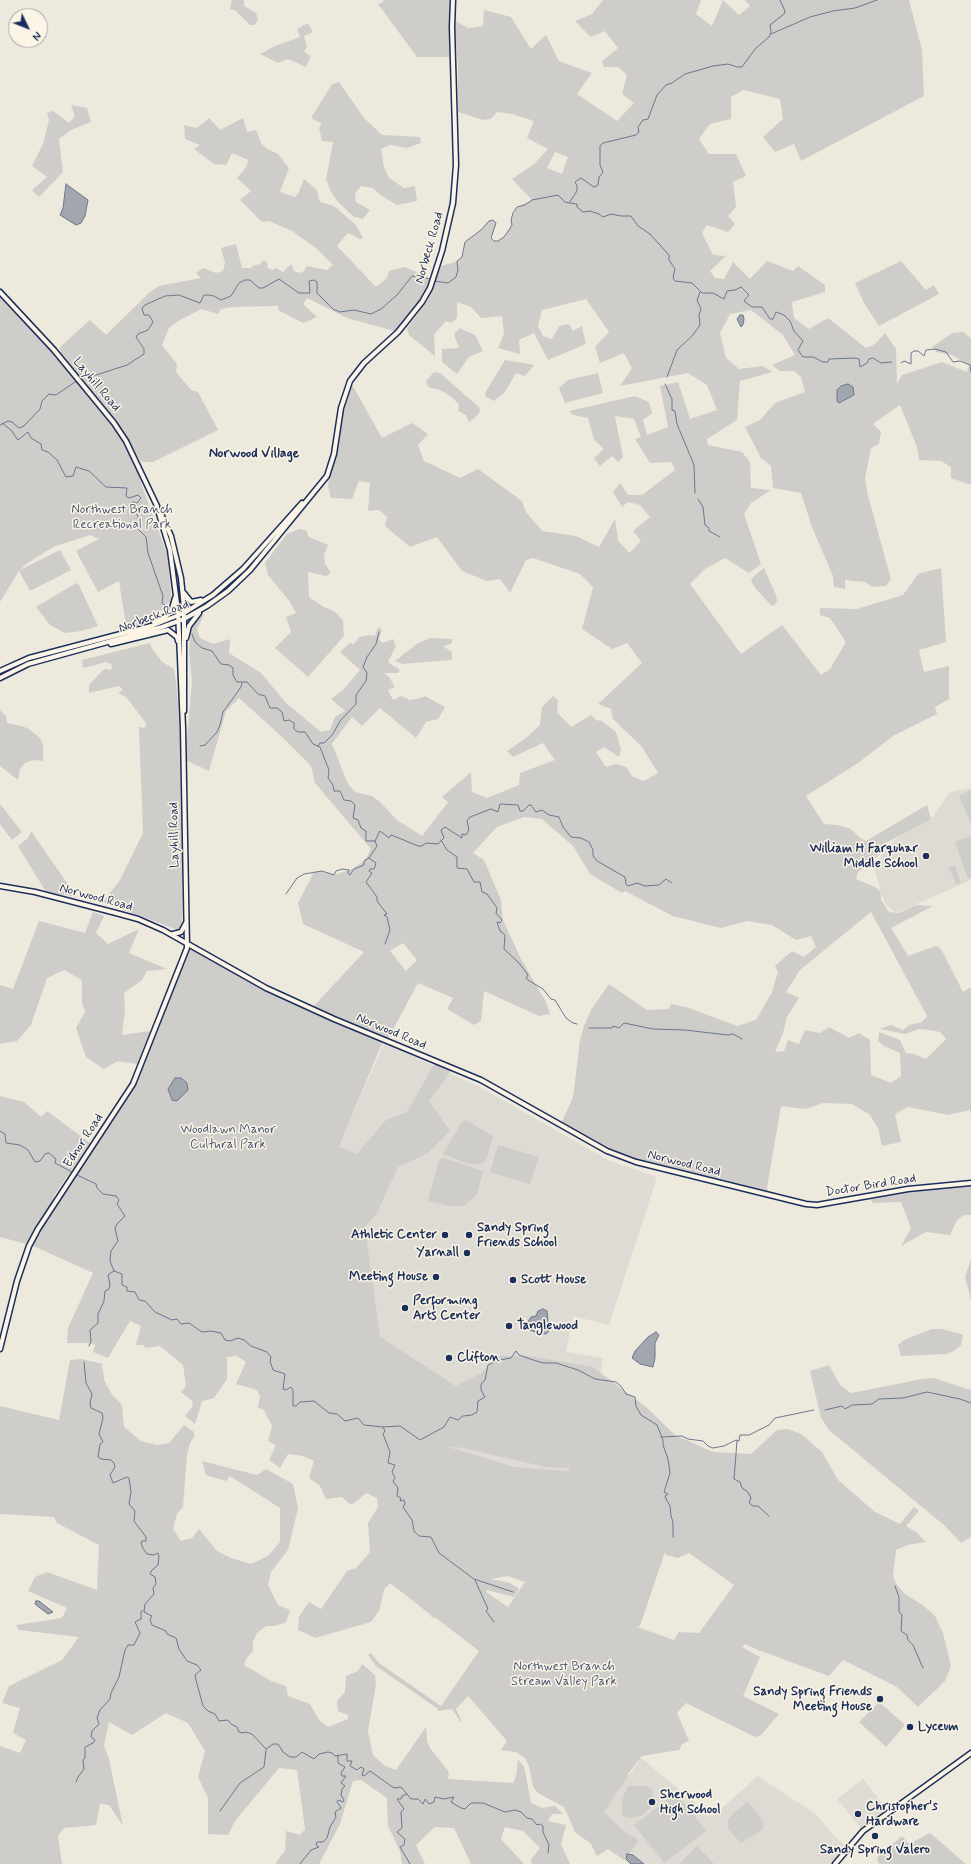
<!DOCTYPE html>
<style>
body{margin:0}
#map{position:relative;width:971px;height:1864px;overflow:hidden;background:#eee9dd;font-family:Mynerve,sans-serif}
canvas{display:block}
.north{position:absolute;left:8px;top:8px;width:40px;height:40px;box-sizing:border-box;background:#fcf5e5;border:1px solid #a2a6af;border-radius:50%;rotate:133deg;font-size:11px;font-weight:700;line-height:16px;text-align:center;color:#1b2f5e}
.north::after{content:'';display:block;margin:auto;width:14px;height:18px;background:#1b2f5e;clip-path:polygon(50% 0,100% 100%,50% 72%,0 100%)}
</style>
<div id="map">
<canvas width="971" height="1864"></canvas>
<div class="north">N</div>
</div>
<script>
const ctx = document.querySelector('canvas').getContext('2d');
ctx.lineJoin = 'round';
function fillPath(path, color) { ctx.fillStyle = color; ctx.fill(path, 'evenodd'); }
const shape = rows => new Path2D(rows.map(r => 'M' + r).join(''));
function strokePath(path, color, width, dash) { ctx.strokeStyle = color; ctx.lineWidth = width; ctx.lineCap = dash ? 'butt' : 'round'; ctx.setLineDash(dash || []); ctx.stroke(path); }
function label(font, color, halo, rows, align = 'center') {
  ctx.font = font + ' Mynerve,sans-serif'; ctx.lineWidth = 3; ctx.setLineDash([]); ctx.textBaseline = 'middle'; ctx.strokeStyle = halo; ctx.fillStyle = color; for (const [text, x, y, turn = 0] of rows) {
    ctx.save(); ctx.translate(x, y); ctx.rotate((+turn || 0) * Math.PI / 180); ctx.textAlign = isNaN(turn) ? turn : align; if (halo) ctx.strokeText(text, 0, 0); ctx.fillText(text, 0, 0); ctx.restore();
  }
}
const built = shape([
 [971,788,971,880,896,913,886,905,881,893,874,866,889,845,910,827,931,819,950,792],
 [384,1043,478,1086,610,1161,657,1177,609,1325,573,1316,566,1352,603,1358,585,1467,568,1463,569,1471,515,1467,429,1442,274,1293],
 [641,1758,712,1817,758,1776,817,1815,832,1834,848,1848,835,1864,629,1864,624,1860,638,1842,637,1839,624,1831,604,1812],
 [863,1779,889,1812,863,1831,837,1799]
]);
const green = shape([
 [232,0,244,0,244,6,256,13,258,19,255,25,250,25,235,10,230,9],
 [383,0,449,0,450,57,417,57,378,4,383,2],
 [603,0,701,0,696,14,712,26,723,0,739,15,750,6,745,0,909,0,922,50,924,96,801,161,794,144,775,152,763,137,783,119,780,99,743,90,731,97,731,119,710,124,699,139,709,154,736,154,746,176,733,182,736,207,728,216,735,224,728,232,707,225,702,233,713,255,726,256,710,271,715,278,724,279,733,262,750,279,767,261,793,271,798,266,825,285,825,292,792,302,794,318,809,329,828,318,866,348,875,344,885,333,896,349,897,384,902,375,942,362,967,372,969,365,952,355,936,352,932,347,952,333,963,332,971,338,971,485,951,478,951,467,941,461,919,460,917,447,900,405,873,424,881,432,879,444,871,448,865,478,868,496,891,579,886,586,872,587,865,582,845,580,845,589,834,587,833,576,812,527,801,493,773,488,771,466,761,458,745,427,760,420,775,403,805,392,801,377,794,371,780,371,772,365,795,355,783,335,751,310,730,314,720,333,726,358,739,369,763,366,772,372,740,381,737,420,707,439,708,445,742,452,750,462,751,488,771,490,751,503,744,514,761,564,749,573,725,558,705,569,690,584,741,654,782,625,821,675,830,669,846,642,830,618,820,615,820,608,857,609,903,595,918,574,941,568,946,642,919,650,924,672,949,666,949,699,935,707,937,714,893,736,858,763,806,796,824,824,838,825,851,829,859,837,866,841,927,805,931,819,882,845,881,851,878,856,858,872,856,879,877,888,881,893,881,900,889,912,899,913,916,905,933,906,891,928,908,956,936,946,941,949,963,992,971,987,971,1117,970,1110,948,1115,908,1107,895,1114,901,1142,882,1146,878,1128,869,1114,852,1104,823,1103,806,1109,781,1106,767,1187,770,1198,763,1194,617,1156,561,1124,573,1097,580,1040,584,1026,591,1010,609,984,647,1010,669,1009,671,1004,686,1007,737,1026,756,1020,772,992,778,972,775,966,792,951,804,957,816,947,811,936,796,940,772,925,747,921,721,928,673,916,625,891,622,893,590,874,573,846,542,819,524,817,497,827,473,853,484,860,501,900,503,920,521,959,546,1002,550,1014,539,1016,484,991,481,1021,474,1025,447,1009,453,998,418,983,387,1041,312,1008,364,952,303,924,298,903,314,872,322,871,334,875,352,869,364,861,371,849,315,783,311,766,281,736,239,698,226,711,209,771,185,760,192,682,189,651,191,627,196,620,204,615,197,629,200,638,213,644,230,639,229,653,261,673,286,703,321,732,330,730,335,717,345,711,331,699,342,691,360,670,340,652,350,643,354,644,359,637,369,635,375,636,378,627,382,630,379,639,382,643,393,639,396,646,388,662,400,670,398,673,384,673,389,677,395,687,388,690,393,700,401,696,410,700,421,698,425,696,445,707,438,719,426,722,416,738,380,708,362,726,352,717,332,744,348,784,355,792,372,796,380,802,397,820,422,836,448,802,442,797,471,772,472,792,487,798,519,785,520,773,555,760,543,743,513,757,507,751,526,738,540,725,542,707,553,696,558,700,557,712,571,727,591,715,596,720,602,721,616,732,621,749,619,757,604,747,596,752,606,767,616,764,626,767,633,777,644,781,658,773,642,747,613,719,611,709,598,704,642,663,627,643,612,649,582,629,593,587,580,574,533,558,526,560,510,593,500,579,487,581,462,571,437,537,410,547,385,526,387,517,379,510,368,511,370,483,359,481,352,499,331,498,328,486,338,423,350,381,382,438,412,423,428,434,418,445,424,461,460,478,478,469,522,501,526,512,542,531,576,536,599,547,615,519,618,540,629,553,641,541,633,531,650,517,640,505,628,502,622,507,613,492,620,483,628,495,642,495,675,470,671,462,650,463,635,439,641,437,634,419,615,416,623,457,618,462,612,456,600,466,594,458,604,449,594,440,588,418,573,415,569,411,635,396,649,402,652,413,643,420,647,435,668,427,660,386,678,382,690,419,717,410,707,385,688,373,620,386,632,368,624,353,600,363,595,347,609,332,586,299,542,310,538,326,543,336,552,339,559,326,569,324,573,331,582,326,586,344,548,360,534,333,519,340,520,354,498,348,504,334,502,316,481,318,471,307,457,302,457,318,451,323,446,321,434,334,435,356,409,335,407,328,427,302,441,266,458,261,462,257,465,242,481,230,489,221,493,220,496,223,491,238,493,241,498,241,504,237,512,225,511,220,517,207,532,200,512,179,534,164,548,149,527,138,534,121,512,114,497,112,491,119,483,120,458,112,458,66,454,20,468,28,483,26,484,10,511,17,531,49,546,35,559,61,592,73,577,94,617,121,634,103,622,94,627,75,618,67,604,67,602,61,618,48,605,31,591,37,575,21,592,14],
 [555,152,568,157,562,174,547,168],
 [871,912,927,1016,922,1022,909,1025,903,1030,891,1025,880,1029,905,1034,919,1029,929,1030,940,1032,946,1039,926,1059,914,1054,906,1053,900,1040,879,1032,878,1041,884,1046,900,1053,901,1076,891,1083,871,1075,870,1040,859,1033,849,1038,829,1027,820,1033,805,1030,799,1044,788,1040,784,1051,775,1052,783,1033,787,1017,799,998,786,992,800,970],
 [403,943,417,960,406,971,390,951],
 [308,23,313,32,304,36,307,46,304,52,311,56,306,67,288,59,278,63,260,54,275,46,300,37,297,29],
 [339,82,364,118,382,135,420,137,421,143,407,148,390,145,381,149,384,167,389,178,404,188,415,186,417,201,397,205,382,196,373,188,361,186,355,193,356,202,370,210,363,219,354,217,339,203,331,192,326,179,333,142,322,141,319,128,322,124,311,118,332,84],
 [71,105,87,108,91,122,71,130,59,139,63,172,39,197,32,190,47,177,32,166,43,144,49,120,47,113,53,111,69,123,75,116],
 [209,118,220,130,243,118,247,132,256,130,261,143,267,149,278,154,289,168,280,192,295,197,299,192,304,179,317,190,320,202,334,206,356,225,363,238,360,239,348,233,337,246,376,287,387,278,389,271,405,267,428,277,430,288,398,332,347,318,307,298,303,304,317,317,303,323,278,310,278,306,276,306,232,307,221,309,218,314,201,309,178,321,169,328,162,345,177,364,176,372,191,390,198,392,218,430,153,462,142,462,75,376,61,353,60,347,90,320,106,335,150,292,159,286,201,278,196,273,203,268,216,273,223,271,225,263,221,248,236,244,242,268,252,268,252,266,260,264,264,260,268,264,267,268,273,270,275,268,283,272,291,264,294,271,299,273,304,271,307,266,327,270,333,265,316,248,292,231,269,221,262,222,240,200,251,191,237,178,247,166,248,160,232,153,226,165,214,164,194,149,200,145,185,139,184,125,197,128],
 [901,261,926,290,934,285,939,294,879,326,864,303,855,283],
 [0,293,74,376,116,427,137,464,135,466,138,470,142,486,167,554,172,601,167,604,166,609,163,607,163,610,141,618,137,626,130,631,127,632,119,581,98,592,76,551,99,539,90,535,53,547,26,564,20,570,60,550,71,570,30,591,19,571,0,602],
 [460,328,475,335,483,351,469,357,457,374,442,362,442,349,459,348,454,334],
 [505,360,534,365,525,376,516,373,505,392,494,401,486,397,485,393],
 [434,372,440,373,480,408,479,414,469,422,466,415,458,411,459,405,452,397,440,390,428,387,426,381],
 [598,373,603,393,565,403,559,388,568,380],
 [299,529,306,530,309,537,328,545,324,555,325,564,331,573,326,576,308,572,309,597,324,607,335,612,343,620,344,636,308,677,275,648,291,632,286,617,296,613,290,602,268,575,265,563,287,534],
 [764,568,776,595,777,601,774,606,771,605,756,589,751,581,753,577],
 [76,583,79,585,98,626,82,631,65,633,50,625,36,607],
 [431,638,453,639,451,644,443,646,452,652,452,660,402,664,395,661,418,643],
 [150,643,151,647,162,662,174,669,177,691,181,751,183,861,182,925,178,930,103,902,120,880,143,833,139,727,145,728,146,723,126,697,118,693,123,690,119,686,89,693,89,685,104,669,111,670,112,668,111,664,106,662,83,668,82,660],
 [0,710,6,716,7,723,22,726,29,729,40,738,43,744,43,761,34,760,25,763,20,769,18,780,0,766],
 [971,790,971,823,959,796],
 [0,804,22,832,12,840,0,824],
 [31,831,51,860,77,897,46,892,18,846,28,838],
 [971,836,971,878,968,879,955,842],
 [955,865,961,883,956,884,949,867],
 [93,912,104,916,96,933,108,944,139,929,129,953,167,969,147,971,142,980,124,993,125,1010,122,1035,150,1031,137,1064,118,1061,104,1069,86,1057,76,1028,85,1012,82,1002,82,980,64,970,47,978,31,1025,17,1041,0,1044,0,985,13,989,39,921,85,933],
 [188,943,266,988,383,1041,337,1151,340,1147,357,1154,386,1120,407,1112,436,1061,453,1068,429,1101,450,1131,428,1153,398,1167,376,1215,365,1226,380,1337,456,1386,480,1374,500,1356,529,1356,593,1367,646,1407,675,1435,713,1452,751,1454,777,1430,788,1429,801,1434,822,1452,838,1480,875,1512,900,1524,914,1507,919,1511,906,1526,916,1532,926,1542,908,1545,896,1550,893,1576,896,1584,905,1594,924,1606,935,1616,943,1633,951,1666,945,1681,918,1707,897,1687,843,1660,829,1676,758,1650,745,1644,742,1647,760,1657,743,1696,779,1714,761,1735,755,1737,686,1703,677,1713,689,1741,682,1744,679,1750,642,1756,627,1775,629,1775,604,1812,624,1831,637,1839,638,1842,624,1860,608,1849,597,1856,591,1844,575,1832,564,1807,538,1793,533,1787,529,1766,525,1758,516,1752,501,1750,507,1741,468,1696,456,1709,462,1722,460,1721,452,1709,437,1711,438,1709,376,1666,368,1655,371,1653,379,1663,441,1706,479,1651,436,1618,431,1617,431,1615,390,1583,384,1590,379,1611,371,1622,315,1638,298,1630,299,1617,309,1602,321,1609,347,1571,356,1568,370,1552,368,1523,378,1507,377,1498,366,1493,353,1504,350,1504,342,1497,326,1499,320,1486,309,1478,314,1461,303,1456,288,1454,280,1468,269,1460,276,1445,268,1441,272,1426,263,1409,258,1408,260,1396,257,1390,236,1384,246,1362,237,1356,227,1357,227,1379,214,1398,202,1401,195,1424,185,1416,193,1406,192,1401,181,1392,186,1386,183,1365,160,1346,145,1348,144,1345,136,1345,141,1326,130,1321,108,1358,93,1352,95,1345,89,1343,67,1343,68,1328,93,1273,31,1245,42,1223,133,1084],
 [445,1446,463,1448,546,1467,569,1468,569,1471,515,1467],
 [665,1552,666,1555,678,1558,689,1553,734,1585,699,1633,679,1632,674,1640,637,1627,640,1626],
 [508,1576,525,1582,508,1607,486,1592,487,1590,514,1597,519,1589,510,1583,491,1579],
 [0,1096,24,1102,41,1117,47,1111,90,1143,55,1194,52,1202,26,1244,0,1237],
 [466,1120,493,1136,486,1161,478,1165,466,1163,443,1154,462,1122],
 [498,1145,539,1157,530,1184,490,1172],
 [444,1158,483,1171,477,1194,464,1206,449,1206,428,1201,439,1160],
 [971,1184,971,1215,964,1215,957,1220,950,1235,926,1232,901,1246,911,1228,901,1202,873,1203,868,1195],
 [971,1259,971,1300,965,1277],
 [932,1329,942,1329,961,1334,963,1335,961,1345,954,1351,947,1354,901,1356,898,1345,904,1340],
 [81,1359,103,1364,101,1368,103,1369,104,1380,111,1393,122,1405,124,1427,141,1441,157,1445,169,1443,184,1425,194,1432,194,1437,190,1443,187,1455,183,1507,177,1514,173,1529,181,1541,192,1538,199,1529,217,1551,231,1558,251,1564,268,1556,280,1542,280,1508,230,1476,226,1481,206,1475,202,1461,257,1475,266,1469,293,1484,298,1508,288,1550,271,1572,268,1585,278,1605,290,1610,286,1622,275,1626,266,1626,257,1633,253,1642,253,1651,246,1659,244,1665,271,1681,286,1686,288,1696,310,1704,319,1720,328,1727,348,1719,348,1715,338,1711,337,1701,345,1692,346,1676,358,1671,362,1664,375,1675,376,1684,368,1731,373,1755,385,1766,396,1770,426,1727,427,1741,430,1748,449,1772,448,1779,513,1783,516,1776,518,1760,524,1766,531,1803,542,1808,555,1806,563,1814,552,1814,548,1821,566,1825,561,1844,570,1864,533,1864,530,1861,540,1848,523,1831,505,1827,501,1839,524,1864,471,1864,454,1828,435,1827,416,1845,425,1864,402,1864,400,1851,388,1826,387,1798,361,1780,353,1781,340,1824,319,1864,275,1864,285,1851,286,1831,300,1835,305,1829,297,1770,279,1768,235,1821,228,1835,208,1834,208,1798,198,1777,205,1751,188,1723,166,1713,132,1735,109,1722,104,1746,109,1759,123,1826,109,1805,100,1804,96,1825,64,1828,58,1836,62,1864,0,1864,0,1746,20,1753,26,1740,13,1733,20,1708,2,1703,9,1686,62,1660,79,1637,19,1630,16,1625,62,1618,67,1608,28,1591,35,1577,47,1572,97,1590,99,1545,57,1523,54,1517,0,1514,0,1406,59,1420,70,1360],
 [829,1365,840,1385,851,1393,922,1379,933,1378,971,1390,971,1537,961,1543,945,1526,829,1430,821,1418,810,1371],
 [879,1702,905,1725,886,1747,859,1722],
 [628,1786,647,1786,652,1789,654,1805,641,1816,628,1818,622,1815,622,1799],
 [676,1793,706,1831,664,1863,634,1825],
 [747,1802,753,1807,764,1824,763,1829,741,1843,728,1829,728,1820,734,1813],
 [930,1833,966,1864,880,1864,877,1861,878,1856,902,1836,909,1844],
 [697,1846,714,1864,679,1864]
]);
const water = shape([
 [66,184,88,200,85,216,81,223,76,225,60,215,63,208,66,184],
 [740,315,743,315,744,319,743,325,741,327,737,319,740,315],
 [848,384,853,387,854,395,839,403,837,401,837,390,841,386,848,384],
 [175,1078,181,1078,187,1083,188,1090,177,1101,172,1100,168,1089,175,1078],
 [543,1309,547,1311,549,1331,546,1334,538,1333,527,1329,526,1325,531,1317,536,1316,538,1311,543,1309],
 [656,1332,659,1335,655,1343,655,1358,653,1367,640,1364,632,1358,635,1351,648,1337,656,1332],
 [36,1601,39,1601,53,1612,48,1614,35,1604,36,1601],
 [627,1854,633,1855,644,1864,631,1864,626,1859,627,1854]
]);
const stream = shape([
 [771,34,810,17,833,11,855,8,877,0],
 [570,203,577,204,577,207,583,212,590,211,599,214,603,217,611,214,621,216,631,216,638,226,650,234,669,255,669,260,675,269,673,278,675,281,692,283,702,293,713,293,724,299,727,291,735,290,741,287,749,295,744,301,752,307,762,307,770,319,773,319,776,312,784,315,790,321,794,331,803,341,798,350,803,357,813,357,823,362,828,362,829,359,855,358,859,359,860,367,867,363,869,359,873,358,881,363,892,362],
 [434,281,448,283,456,277,458,270,457,261,462,257,465,242,481,230,489,221,493,220,496,223,491,238,494,241,498,241,504,237,509,230,512,225,511,220,513,213,517,207,525,205,532,200,558,195,565,202,569,203,577,191,577,186,575,182,581,178,594,187,598,185,599,177,603,172,600,165,600,146,603,143,636,135,639,132,638,127,643,120,648,119,657,95,666,85,672,83,685,74,713,66,728,64,737,67,742,67,755,49,769,37,771,32,770,25,784,14,785,11,780,0],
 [901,363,904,361,911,364,911,353,914,351,918,351,924,356,926,350,935,349,946,352,953,362,960,361,970,365,971,372],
 [80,377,81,373,83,372,93,376,127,365,144,354,144,349,136,337,138,334,148,330,153,322,149,315,144,315,142,308,145,305,165,296,179,295,200,303,204,295,209,295,214,296,221,300,231,296,239,283,245,280,250,280,259,288,263,288,279,279,299,293,310,293,309,281,314,280,317,282,317,293,333,309,340,312,354,310,371,314,381,309,397,295,412,276,431,279],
 [667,377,677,350,693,335,700,325,699,315,701,309,697,300,700,292],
 [665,384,672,399,672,410,675,411,677,424,694,465,695,493],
 [2,423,11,430,18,440,28,432,31,438,41,444,42,450,48,452,57,460,66,477,73,476,76,467,89,471,106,487,127,488,126,496,129,498,138,495,141,498,137,503,133,502,129,504,135,510,139,519,138,529,146,537,148,553,163,596,162,603,169,608],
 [0,425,8,421,12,422,19,428,24,426,40,409,42,401,49,394,56,395,78,380],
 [698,499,703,507,705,525,709,528,709,531,720,537],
 [192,634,195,642,202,648,212,651,221,664,229,665,233,668,233,675,237,682,247,682,258,694,265,696,270,708,277,708,282,712,284,721,289,720,294,723,294,729,298,732,305,732,313,744,320,747,329,770,328,778,333,785,334,791,340,791,344,800,351,801,355,805,353,818,358,820,361,828,366,831,366,841,375,841,380,831,389,838,391,835,394,836,418,846,422,846,426,843,438,844,444,838,441,830,445,827,462,838,462,834,466,835,469,830,467,821,470,817,491,809,498,812,500,804,518,805,520,811,523,811,529,805,531,805,536,812,542,810,549,815,559,817,563,827,571,837,581,838,589,842,593,850,593,856,597,861,625,877,626,884,628,886,637,883,645,886,659,885,666,879,672,883],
 [200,746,205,745,217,732,220,725,223,712,241,687,242,683],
 [318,746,320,743,324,743,333,734,340,721,356,704,356,695,366,681,367,673,363,667,367,657,376,644,379,632],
 [441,840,447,850,457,857,457,868,467,869,474,882,480,882,482,892,487,894,497,908,496,913,502,920,500,923,497,922,500,931,505,935,504,949,519,963,528,975,526,978,528,980,543,989,551,999,555,1000,566,1018,573,1023,577,1024],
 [375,841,377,846,369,858,376,863,374,869,370,869,369,871,372,873,366,882,377,897,377,901,387,914,384,915,387,917,390,930,385,944],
 [286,894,297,878,304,874,322,871,334,875,336,871,342,869,349,870,348,873,350,875,354,869,364,865,364,861,369,858],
 [589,1028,612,1028,613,1026,619,1028,624,1023,653,1029,685,1030,728,1035,733,1034,742,1039],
 [0,1131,5,1134,6,1143,20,1145,28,1150,35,1162,40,1161,45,1154,49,1153,56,1159,55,1163,72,1172],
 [75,1174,96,1184,97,1188,103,1194,116,1196,119,1200,117,1204,125,1216,117,1224,115,1228,118,1241,111,1251,110,1261,114,1271,122,1274,122,1285,127,1287,127,1291,135,1292,139,1300,145,1301,155,1312,172,1320,177,1319,181,1324,189,1323,202,1332,211,1331,221,1333,225,1340,230,1341,238,1338,244,1340,251,1346,267,1352,271,1357,270,1361,273,1370,285,1374,283,1389,286,1390,291,1387,293,1390,293,1406,296,1406,300,1402,314,1401,329,1413,337,1414,345,1421,358,1418,364,1425,383,1427,400,1426,420,1440,444,1427,450,1417,458,1420,463,1416,472,1415,477,1412,478,1401,485,1397,481,1390,481,1384,485,1380,488,1365,499,1360,511,1358,516,1351,519,1355,530,1359,543,1363,556,1363,578,1370,595,1379,616,1382,621,1386,626,1394,635,1397,636,1406,641,1415,657,1425,663,1440,663,1445,668,1459,670,1473,664,1492,668,1494,665,1496,666,1499,670,1506,671,1516,673,1522,673,1537],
 [89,1346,91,1341,90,1330,98,1323,98,1314,104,1301,105,1291,109,1289,110,1285,108,1275,114,1271],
 [84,1362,86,1383,92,1394,90,1403,91,1408,102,1413,103,1418,99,1434,103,1442,100,1444,98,1457,101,1459,111,1460,114,1463,115,1467,110,1475,113,1483,127,1477,129,1478,131,1492,129,1504,135,1511,134,1521,146,1537,146,1541,142,1541,141,1543,143,1548,147,1554,154,1555,158,1553,159,1557,158,1565,152,1570,150,1574,155,1577,156,1584,153,1588,154,1594,145,1604,144,1612,152,1616,150,1620,152,1625,166,1631,167,1634,176,1638,179,1649,187,1661,197,1665,201,1670,195,1675,196,1680,203,1706,208,1711,215,1714,219,1721,228,1720,231,1724,237,1727,239,1732,243,1733,246,1732,252,1734,266,1749,273,1744,278,1744,283,1752,290,1757,296,1757,302,1752,314,1759,319,1754,328,1752,332,1753,335,1756,347,1754,347,1761,352,1761,350,1766,357,1770,361,1767,364,1769,362,1775,364,1776,370,1771,394,1788,401,1787,411,1799,418,1799,423,1804,425,1799,429,1804,434,1802,435,1797,444,1799,454,1797,451,1802,461,1808,465,1809,471,1803,483,1803,505,1812,515,1810,521,1812,527,1818,532,1819,537,1825,540,1824,543,1826,543,1832,549,1845,548,1853],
 [825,1410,842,1406,845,1409,852,1405,872,1404,879,1399,903,1398,927,1392,960,1399,971,1403],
 [383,1427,385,1431,383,1434,390,1452,388,1463,395,1465,392,1472,395,1478,393,1481,398,1488,397,1496,401,1498,400,1501,404,1500,405,1504,403,1507,412,1520,414,1531,419,1536,431,1537,439,1553,474,1579,513,1592],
 [661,1437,682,1436,688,1439,703,1441,708,1446,713,1448,724,1446,736,1440,739,1441,740,1435,749,1435,769,1425,775,1418,814,1410],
 [737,1441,734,1479,740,1482,742,1488,748,1492,751,1498,749,1503,753,1506,758,1506,769,1516],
 [475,1580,488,1609,486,1611,494,1622],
 [895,1586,899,1597,899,1612,902,1615,901,1631,907,1635,908,1640,913,1645,923,1668],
 [76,1782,78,1777,84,1769,83,1760,85,1758,85,1747,93,1743,95,1740,91,1737,92,1731,99,1724,97,1718,100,1710,110,1699,111,1693,119,1677,125,1650,128,1645,134,1645,140,1633,135,1622,141,1619,141,1612,143,1610],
 [407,1794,402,1796,401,1799,397,1799,404,1809,401,1812,402,1828,397,1832,405,1839,404,1845,400,1847,410,1864],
 [220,1811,240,1783,264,1767,266,1750],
 [300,1864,311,1850,319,1847,316,1845,317,1842,323,1842,327,1838,330,1827,336,1817,335,1812,341,1808,337,1802,338,1800,343,1802,344,1800,341,1795,342,1789,345,1786,341,1783,346,1776,342,1776,341,1773,345,1767,338,1763,338,1756]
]);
const major = shape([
 [0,292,54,350,114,423,126,441,157,506],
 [161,514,171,536,181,578,184,608,184,711],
 [183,592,191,602,201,600],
 [154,622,165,617,171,612,175,598],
 [186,638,189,626,199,613],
 [111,644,168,630,177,637,178,641],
 [0,671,29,658,151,626,184,613,213,595,243,569,302,503],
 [0,678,28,664,162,627,184,619,207,606,228,591,250,570,327,476,334,454,341,408,350,381,364,363,398,332,422,302,430,288,442,251,453,203,456,165,452,27,453,0],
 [0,886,35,892,116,913,138,919,163,930,266,988,334,1019,481,1080,607,1151,636,1162,806,1204,817,1205,908,1189,971,1183],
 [173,934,181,932,186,923],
 [0,1349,17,1281,29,1246,38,1229,133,1084,187,948,183,728,178,611,170,550,156,504],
 [835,1864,863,1831,971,1753]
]);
const markers = [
 [926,856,4,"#1b2f5e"],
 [445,1235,4,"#1b2f5e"],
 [469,1235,4,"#1b2f5e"],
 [467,1253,4,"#1b2f5e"],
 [436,1277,4,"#1b2f5e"],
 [513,1280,4,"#1b2f5e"],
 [405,1308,4,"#1b2f5e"],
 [509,1326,4,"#1b2f5e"],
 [449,1358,4,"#1b2f5e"],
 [880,1699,4,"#1b2f5e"],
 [910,1727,4,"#1b2f5e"],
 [652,1802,4,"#1b2f5e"],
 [858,1814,4,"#1b2f5e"],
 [875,1836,4,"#1b2f5e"]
];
const streetNames = [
 ["Norbeck Road",430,248,-74],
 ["Layhill Road",96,385,50],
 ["Norbeck Road",154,617,-20],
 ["Layhill Road",175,835,-91],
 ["Norwood Road",96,898,15],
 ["Norwood Road",391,1032,23],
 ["Ednor Road",84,1141,-57],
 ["Norwood Road",684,1164,14],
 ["Doctor Bird Road",871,1186,-9]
];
const parkNames = [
 ["Northwest Branch",122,510],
 ["Recreational Park",122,525],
 ["Woodlawn Manor",228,1130],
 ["Cultural Park",228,1145],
 ["Northwest Branch",564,1667],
 ["Stream Valley Park",564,1682]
];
const poiNames = [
 ["William H Farquhar",918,849,"right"],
 ["Middle School",918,864,"right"],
 ["Sandy Spring",477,1228],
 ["Friends School",477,1243],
 ["Athletic Center",437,1235,"right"],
 ["Yarnall",459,1253,"right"],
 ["Meeting House",428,1277,"right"],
 ["Scott House",521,1280],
 ["Performing",413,1301],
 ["Arts Center",413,1316],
 ["Tanglewood",517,1326],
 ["Clifton",457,1358],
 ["Sandy Spring Friends",872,1692,"right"],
 ["Meeting House",872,1707,"right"],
 ["Lyceum",918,1727],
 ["Sherwood",660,1795],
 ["High School",660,1810],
 ["Christopher's",866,1807],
 ["Hardware",866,1822],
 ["Sandy Spring Valero",875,1850,"center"]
];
const neighbourhoodNames = [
 ["Norwood Village",254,454]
];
fillPath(built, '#dedbd4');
fillPath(green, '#cfcdca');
fillPath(water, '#a2a7af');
strokePath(water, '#6c778f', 1);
strokePath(stream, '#6c778f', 1);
strokePath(major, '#1b2f5e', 7);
strokePath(major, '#fcf5e5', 4);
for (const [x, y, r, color] of markers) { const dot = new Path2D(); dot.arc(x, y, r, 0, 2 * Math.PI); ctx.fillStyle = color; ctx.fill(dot); strokePath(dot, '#fcf5e5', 1.5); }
label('13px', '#1b2f5e', '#fcf5e5', streetNames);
label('13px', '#485679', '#fcf5e5', parkNames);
label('bold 13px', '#1b2f5e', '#fcf5e5', poiNames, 'left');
label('bold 14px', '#1b2f5e', '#fcf5e5', neighbourhoodNames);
</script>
